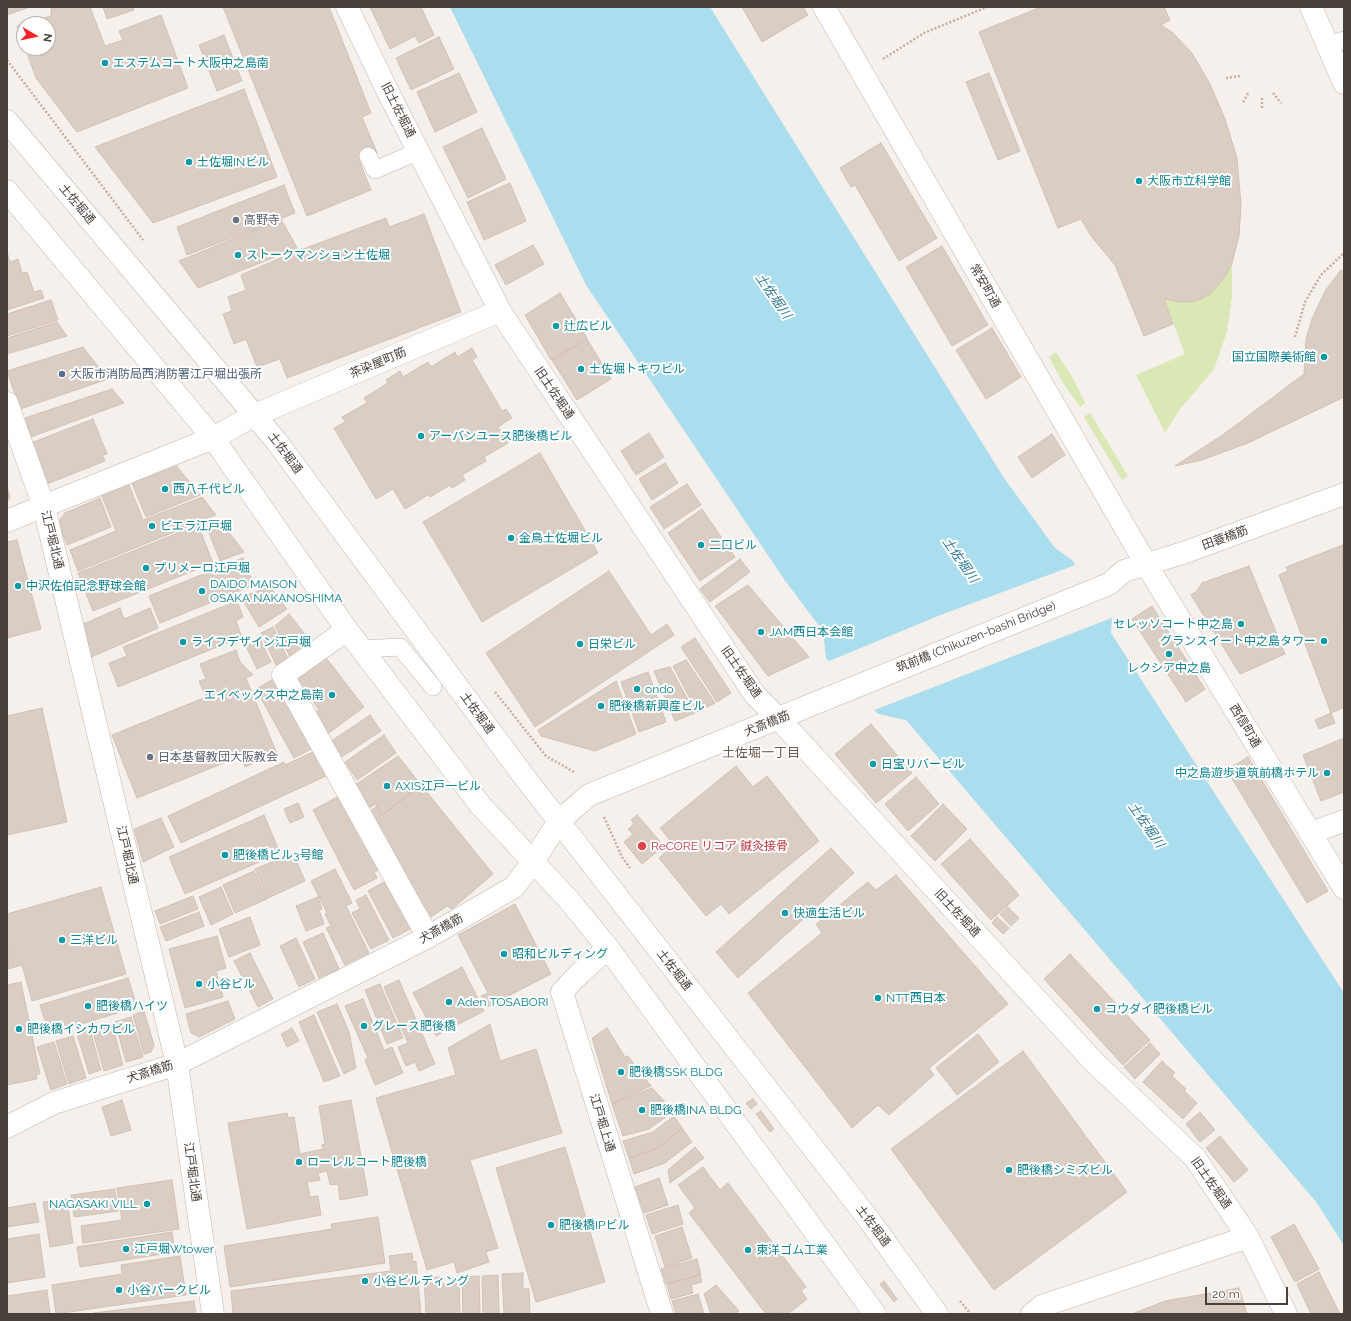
<!DOCTYPE html>
<meta charset="utf-8">
<style>
body{margin:0}
#map{position:relative;width:1351px;height:1321px;overflow:hidden;background:#f5f0eb;font-family:Raleway,sans-serif}
canvas{display:block}
.frame{position:absolute;inset:0;border:8px solid #494039;pointer-events:none}
.north{position:absolute;left:16px;top:16px;width:40px;height:40px;box-sizing:border-box;background:#fff;border:1px solid #b6b3b0;border-radius:50%;rotate:99deg;font-size:11px;font-weight:700;line-height:16px;text-align:center;color:#494039}
.north::after{content:'';display:block;margin:auto;width:14px;height:18px;background:#f42326;clip-path:polygon(50% 0,100% 100%,50% 72%,0 100%)}
.scale{position:absolute;left:1205px;top:1287px;width:83px;height:18px;box-sizing:border-box;border:2px solid #494039;border-top:0;padding-left:5px;font-size:12px;line-height:14px;white-space:nowrap;color:#494039;-webkit-text-stroke:3px #fff;paint-order:stroke}
</style>
<div id="map">
<canvas width="1351" height="1321"></canvas>
<div class="frame"></div>
<div class="north">N</div>
<div class="scale">20 m</div>
</div>
<script>
const ctx = document.querySelector('canvas').getContext('2d');
ctx.lineJoin = 'round';
function fillPath(path, color) { ctx.fillStyle = color; ctx.fill(path, 'evenodd'); }
const shape = rows => new Path2D(rows.map(r => 'M' + r).join(''));
function strokePath(path, color, width, dash) { ctx.strokeStyle = color; ctx.lineWidth = width; ctx.lineCap = dash ? 'butt' : 'round'; ctx.setLineDash(dash || []); ctx.stroke(path); }
function label(font, color, halo, rows, align = 'center') {
  ctx.font = font + ' Raleway,"Noto Sans JP",sans-serif'; ctx.lineWidth = 4; ctx.setLineDash([]); ctx.textBaseline = 'middle'; ctx.strokeStyle = halo; ctx.fillStyle = color; for (const [text, x, y, turn = 0] of rows) {
    ctx.save(); ctx.translate(x, y); ctx.rotate((+turn || 0) * Math.PI / 180); ctx.textAlign = isNaN(turn) ? turn : align; if (halo) ctx.strokeText(text, 0, 0); ctx.fillText(text, 0, 0); ctx.restore();
  }
}
const green = shape([
 [1232,263,1232,297,1227,332,1214,369,1180,409,1165,433,1136,375,1185,354,1164,299,1180,302,1196,301,1210,294,1223,280],
 [1056,352,1074,380,1085,403,1080,407,1063,383,1049,357],
 [1090,413,1128,476,1122,480,1084,417]
]);
const water = shape([
 [450,7,710,7,1004,478,1055,548,1072,560,1112,617,1111,633,1344,993,1344,1246,1317,1203,906,720,878,714,826,658,823,631,786,582,586,285]
]);
const pier = shape([
 [1078,564,1114,617,872,711,827,662,938,616]
]);
const building = shape([
 [7,7,30,7,7,15,7,7],
 [56,7,90,7,105,46,123,40,119,31,161,15,188,88,77,132,36,78,25,48,48,48,48,24,24,24,24,45,17,26,51,16,51,9,56,7],
 [103,7,133,7,134,10,107,19,103,7],
 [223,7,329,7,371,113,362,117,377,153,359,160,371,190,307,216,223,7],
 [370,7,421,7,434,35,419,43,415,36,390,49,370,7],
 [742,7,803,7,808,15,762,42,742,7],
 [1041,7,1164,7,1170,20,1161,25,1172,32,1192,53,1210,84,1225,119,1237,158,1241,205,1239,236,1232,263,1223,280,1210,294,1196,301,1180,302,1164,299,1173,324,1144,336,1115,265,1091,236,1081,219,1058,228,979,32,1041,7],
 [224,35,242,81,217,91,199,45,224,35],
 [439,37,454,69,411,90,396,58,439,37],
 [459,73,477,112,435,132,417,92,459,73],
 [989,73,1020,151,998,160,966,82,989,73],
 [244,89,277,177,153,223,95,147,244,89],
 [482,128,506,179,468,198,443,147,482,128],
 [881,143,937,238,899,261,855,185,851,187,840,168,881,143],
 [510,183,526,221,484,240,467,202,510,183],
 [284,185,295,213,187,255,177,227,284,185],
 [424,214,461,312,287,378,280,359,257,367,246,339,234,344,223,314,232,311,228,297,246,290,241,275,287,255,386,218,389,227,424,214],
 [281,219,297,248,198,288,179,261,281,219],
 [533,245,544,264,506,285,495,265,533,245],
 [942,246,988,325,952,346,906,267,942,246],
 [7,252,10,262,18,259,22,273,27,272,34,292,41,290,44,298,7,310,7,252],
 [1341,270,1344,273,1344,397,1248,443,1202,460,1175,466,1224,434,1304,374,1306,339,1312,319,1325,291,1341,270],
 [560,293,587,338,551,360,525,315,560,293],
 [51,300,58,320,7,336,7,314,51,300],
 [57,322,67,336,7,354,7,338,57,322],
 [992,328,1021,377,986,399,956,350,992,328],
 [587,339,611,379,577,400,552,360,587,339],
 [83,347,108,379,20,409,7,371,83,347],
 [472,348,477,357,472,360,502,411,506,409,512,418,498,427,508,443,484,457,486,461,462,475,465,480,452,488,450,485,430,497,428,495,405,509,393,489,376,499,334,428,345,422,342,417,367,403,364,398,388,383,386,380,400,371,403,377,428,362,431,367,455,352,457,357,472,348],
 [112,389,124,403,31,437,25,418,112,389],
 [93,419,107,454,102,455,105,461,47,484,31,443,93,419],
 [649,433,664,457,636,475,621,451,649,433],
 [1052,434,1065,455,1032,478,1018,457,1052,434],
 [540,453,598,553,482,622,423,522,540,453],
 [665,463,678,483,652,500,639,479,665,463],
 [175,464,200,495,146,517,132,483,175,464],
 [687,484,701,505,664,529,650,507,687,484],
 [129,485,143,520,202,497,216,515,78,571,70,550,116,531,102,496,129,485],
 [7,487,10,497,7,502,7,487],
 [100,498,111,527,67,545,58,523,65,513,100,498],
 [702,509,735,557,700,581,668,533,702,509],
 [221,522,244,552,220,561,207,528,221,522],
 [198,525,213,563,93,611,78,573,198,525],
 [17,540,41,629,7,638,7,542,17,540],
 [1343,545,1344,710,1343,708,1331,713,1279,575,1288,571,1286,567,1343,545],
 [243,558,254,585,160,623,149,596,243,558],
 [740,559,750,572,710,602,700,589,740,559],
 [1249,566,1285,654,1240,674,1191,595,1197,591,1202,583,1249,566],
 [609,571,651,635,667,624,674,635,535,727,486,653,609,571],
 [748,585,809,657,768,676,715,606,748,585],
 [270,587,287,609,259,627,241,597,270,587],
 [237,601,243,617,236,621,242,637,118,687,109,663,127,656,123,647,237,601],
 [1152,606,1205,689,1186,702,1132,619,1152,606],
 [120,608,124,619,150,608,158,628,89,658,81,625,120,608],
 [289,614,311,642,291,659,275,626,289,614],
 [273,627,288,659,276,665,261,633,273,627],
 [695,638,731,693,717,702,681,647,695,638],
 [260,639,271,662,257,669,246,646,260,639],
 [236,650,240,662,253,675,246,678,277,754,245,767,241,756,137,798,112,735,206,697,199,681,206,679,200,664,236,650],
 [324,655,364,707,325,736,314,713,319,710,309,695,306,696,297,685,299,674,324,655],
 [686,660,715,703,697,712,673,666,686,660],
 [670,667,695,713,675,721,654,671,670,667],
 [648,672,666,722,639,732,621,682,648,672],
 [275,678,313,748,294,758,256,689,275,678],
 [616,681,636,734,595,751,541,736,538,730,616,681],
 [42,708,67,822,7,835,7,716,42,708],
 [1331,713,1335,723,1319,729,1315,720,1331,713],
 [370,715,381,731,340,758,330,742,370,715],
 [871,724,912,773,876,803,835,754,871,724],
 [384,735,396,753,357,780,345,762,384,735],
 [1344,738,1344,792,1321,801,1303,755,1344,738],
 [315,751,326,776,181,843,168,816,284,762,285,765,315,751],
 [398,756,421,785,382,815,375,804,368,809,352,787,398,756],
 [1248,757,1328,891,1307,903,1227,770,1248,757],
 [736,766,753,787,767,776,819,841,729,914,721,904,706,916,659,858,674,845,660,828,736,766],
 [916,777,939,804,908,831,885,804,916,777],
 [421,785,493,874,452,909,447,906,431,917,427,909,422,911,368,813,377,806,382,815,421,785],
 [343,794,381,869,374,872,377,878,354,890,313,810,343,794],
 [298,803,304,817,290,823,284,809,298,803],
 [943,804,967,829,935,861,911,836,943,804],
 [264,815,280,853,185,894,169,857,264,815],
 [637,815,664,846,642,864,624,842,633,834,628,829,634,824,631,820,637,815],
 [161,818,174,847,143,862,134,829,161,818],
 [970,839,1019,895,991,920,941,864,970,839],
 [831,848,854,873,738,978,716,952,831,848],
 [293,853,305,881,268,898,255,869,293,853],
 [335,869,352,903,346,906,369,953,345,965,326,928,331,926,325,914,327,913,311,881,335,869],
 [254,871,267,899,235,913,223,885,254,871],
 [896,875,1008,1004,929,1068,934,1075,889,1115,878,1105,852,1128,748,993,822,933,816,924,868,882,876,890,896,875],
 [389,879,414,927,393,938,368,891,389,879],
 [101,887,126,974,32,1001,22,965,8,969,7,914,101,887],
 [221,887,233,914,211,925,199,897,221,887],
 [366,895,389,940,371,949,352,913,360,909,356,900,366,895],
 [193,896,198,909,160,924,155,911,193,896],
 [318,897,322,909,319,910,324,924,306,931,296,906,318,897],
 [515,904,551,974,487,1007,481,996,488,993,458,935,515,904],
 [1008,907,1019,918,1011,926,1000,914,1008,907],
 [199,912,204,926,166,941,160,927,199,912],
 [250,917,260,945,229,957,219,929,250,917],
 [997,917,1009,928,1003,934,992,923,997,917],
 [323,933,339,969,319,978,303,942,323,933],
 [217,936,226,968,216,971,223,997,185,1008,169,949,217,936],
 [296,938,315,979,299,987,280,946,296,938],
 [250,953,273,999,258,1007,234,961,250,953],
 [1070,954,1150,1040,1123,1065,1044,979,1070,954],
 [462,967,484,1011,436,1036,413,993,462,967],
 [128,978,137,1007,49,1034,40,1005,128,978],
 [399,980,435,1064,419,1071,415,1062,406,1066,398,1047,408,1043,384,987,399,980],
 [21,982,40,1074,36,1074,37,1079,7,1085,7,985,21,982],
 [380,984,403,1038,387,1044,365,990,380,984],
 [363,999,384,1050,392,1047,403,1073,375,1085,365,1060,368,1058,345,1006,363,999],
 [228,1001,235,1019,199,1037,191,1033,186,1014,228,1001],
 [337,1004,349,1032,356,1068,344,1074,317,1012,337,1004],
 [144,1011,154,1045,151,1052,144,1054,133,1015,144,1011],
 [314,1015,340,1076,324,1082,299,1022,314,1015],
 [131,1017,143,1057,126,1062,115,1022,131,1017],
 [112,1024,123,1065,104,1071,92,1029,112,1024],
 [490,1024,500,1061,536,1049,562,1133,470,1160,498,1248,486,1252,489,1262,457,1273,454,1262,427,1270,376,1098,456,1075,448,1048,490,1024],
 [292,1028,299,1041,287,1047,281,1034,292,1028],
 [607,1028,625,1057,628,1056,651,1086,612,1104,592,1038,607,1028],
 [90,1030,101,1070,89,1074,77,1034,90,1030],
 [978,1034,999,1062,957,1095,936,1068,978,1034],
 [73,1036,86,1078,69,1084,56,1041,73,1036],
 [54,1042,67,1084,51,1090,37,1047,54,1042],
 [1150,1043,1160,1054,1135,1079,1124,1067,1150,1043],
 [1023,1051,1127,1192,994,1290,891,1149,1023,1051],
 [1162,1061,1175,1073,1172,1076,1186,1089,1184,1091,1197,1103,1183,1119,1143,1082,1162,1061],
 [652,1088,669,1106,670,1114,649,1129,623,1136,612,1104,652,1088],
 [753,1099,757,1104,751,1109,746,1103,753,1099],
 [122,1100,131,1130,111,1136,102,1107,122,1100],
 [351,1100,368,1195,340,1200,338,1184,330,1185,327,1171,318,1173,320,1180,307,1182,310,1197,318,1196,321,1215,247,1229,228,1123,287,1113,288,1118,294,1117,300,1154,323,1149,322,1145,325,1144,319,1106,351,1100],
 [761,1111,774,1129,770,1132,756,1114,761,1111],
 [1200,1112,1215,1130,1200,1142,1186,1124,1200,1112],
 [674,1116,682,1128,658,1148,629,1158,623,1141,653,1132,674,1116],
 [682,1128,692,1142,665,1163,634,1174,629,1158,658,1148,682,1128],
 [1220,1136,1248,1170,1234,1182,1206,1148,1220,1136],
 [565,1147,605,1282,536,1302,496,1168,565,1147],
 [695,1147,704,1158,670,1183,668,1170,695,1147],
 [703,1167,720,1190,728,1183,806,1287,801,1291,807,1299,788,1314,778,1314,776,1312,773,1314,766,1314,689,1213,695,1208,678,1185,703,1167],
 [659,1178,668,1205,644,1213,635,1187,659,1178],
 [172,1180,179,1229,83,1243,81,1226,122,1220,117,1188,172,1180],
 [115,1189,118,1211,74,1217,71,1195,115,1189],
 [67,1199,73,1243,50,1247,43,1202,67,1199],
 [35,1203,39,1222,7,1227,7,1208,35,1203],
 [678,1205,683,1224,652,1234,646,1215,678,1205],
 [378,1217,385,1263,230,1287,224,1246,332,1229,331,1224,378,1217],
 [1294,1224,1319,1269,1295,1282,1271,1237,1294,1224],
 [682,1227,692,1258,665,1267,655,1236,682,1227],
 [172,1232,175,1252,80,1267,77,1247,172,1232],
 [39,1234,45,1277,7,1283,7,1239,39,1234],
 [412,1253,413,1262,416,1261,421,1314,233,1314,231,1291,391,1271,389,1256,412,1253],
 [180,1256,186,1295,56,1314,52,1285,122,1274,121,1265,180,1256],
 [697,1259,701,1275,666,1284,661,1269,697,1259],
 [1319,1272,1340,1314,1311,1314,1297,1284,1319,1272],
 [523,1273,523,1289,529,1289,530,1314,504,1314,502,1274,523,1273],
 [498,1275,499,1314,483,1314,482,1276,498,1275],
 [700,1275,702,1282,691,1285,693,1293,671,1299,667,1284,700,1275],
 [479,1276,480,1314,463,1314,462,1277,479,1276],
 [441,1277,442,1284,459,1283,460,1314,426,1314,424,1278,441,1277],
 [884,1281,897,1299,894,1302,880,1284,884,1281],
 [716,1285,739,1311,735,1314,711,1314,704,1294,716,1285],
 [1239,1288,1247,1314,1132,1314,1165,1301,1239,1288],
 [47,1290,50,1314,7,1314,7,1296,47,1290],
 [698,1294,704,1314,676,1314,672,1301,698,1294],
 [194,1301,196,1314,93,1314,93,1313,194,1301]
]);
const path = shape([
 [883,59,924,33,987,7],
 [7,60,143,240],
 [1226,78,1240,76],
 [1273,93,1281,103],
 [1243,102,1249,92],
 [1262,108,1262,96],
 [1295,337,1305,302,1321,275,1344,253],
 [495,692,546,756,574,772],
 [604,817,622,857,630,868],
 [960,1301,971,1314]
]);
const service = shape([
 [1328,45,1344,40],
 [368,156,375,170,419,151],
 [362,649,400,647,433,687]
]);
const minor = shape([
 [347,7,387,90,500,311,755,695,779,719,1094,1062,1195,1158,1248,1237,1286,1314],
 [824,7,1146,564,1344,888],
 [1311,7,1344,83],
 [7,403,44,507,177,1064,213,1314],
 [7,521,213,438,255,415,500,311],
 [347,630,283,675,428,937],
 [1310,833,1344,821],
 [608,948,580,973,562,992,662,1314],
 [7,1127,54,1103,177,1064,428,937,514,887,533,862],
 [1032,1314,1042,1306,1248,1237]
]);
const tertiary = shape([
 [7,121,277,442,522,774,870,1221,937,1314],
 [7,191,213,438,347,630,481,806,568,899,608,948,875,1314],
 [533,862,559,821,589,795,1109,584,1124,571,1183,553,1344,494]
]);
const markers = [
 [105,63,4,"#0f9aa8"],
 [189,162,4,"#0f9aa8"],
 [1139,181,4,"#0f9aa8"],
 [236,220,4,"#6b7280"],
 [238,255,4,"#0f9aa8"],
 [556,326,4,"#0f9aa8"],
 [1324,357,4,"#0f9aa8"],
 [581,369,4,"#0f9aa8"],
 [62,374,4,"#5c6f8a"],
 [421,436,4,"#0f9aa8"],
 [165,489,4,"#0f9aa8"],
 [152,526,4,"#0f9aa8"],
 [511,538,4,"#0f9aa8"],
 [701,545,4,"#0f9aa8"],
 [146,568,4,"#0f9aa8"],
 [18,586,4,"#0f9aa8"],
 [202,591,4,"#0f9aa8"],
 [1241,624,4,"#0f9aa8"],
 [761,632,4,"#0f9aa8"],
 [1324,641,4,"#0f9aa8"],
 [183,642,4,"#0f9aa8"],
 [580,644,4,"#0f9aa8"],
 [1169,654,4,"#0f9aa8"],
 [637,689,4,"#0f9aa8"],
 [332,695,4,"#0f9aa8"],
 [601,706,4,"#0f9aa8"],
 [150,757,4,"#6b7280"],
 [873,764,4,"#0f9aa8"],
 [1327,773,4,"#0f9aa8"],
 [387,786,4,"#0f9aa8"],
 [642,846,5,"#e0444e"],
 [225,855,4,"#0f9aa8"],
 [785,913,4,"#0f9aa8"],
 [62,940,4,"#0f9aa8"],
 [504,954,4,"#0f9aa8"],
 [199,984,4,"#0f9aa8"],
 [878,998,4,"#0f9aa8"],
 [449,1002,4,"#0f9aa8"],
 [88,1006,4,"#0f9aa8"],
 [1097,1009,4,"#0f9aa8"],
 [364,1026,4,"#0f9aa8"],
 [19,1029,4,"#0f9aa8"],
 [621,1072,4,"#0f9aa8"],
 [642,1110,4,"#0f9aa8"],
 [299,1162,4,"#0f9aa8"],
 [1009,1170,4,"#0f9aa8"],
 [147,1204,4,"#0f9aa8"],
 [551,1225,4,"#0f9aa8"],
 [126,1249,4,"#0f9aa8"],
 [748,1250,4,"#0f9aa8"],
 [365,1281,4,"#0f9aa8"],
 [119,1290,4,"#0f9aa8"]
];
const cultureNames = [
 ["エステムコート大阪中之島南",113,63],
 ["土佐堀INビル",197,162],
 ["大阪市立科学館",1147,181],
 ["ストークマンション土佐堀",246,255],
 ["辻広ビル",564,326],
 ["国立国際美術館",1316,357,"right"],
 ["土佐堀トキワビル",589,369],
 ["アーバンユース肥後橋ビル",429,436],
 ["西八千代ビル",173,489],
 ["ビエラ江戸堀",160,526],
 ["金鳥土佐堀ビル",519,538],
 ["二口ビル",709,545],
 ["プリメーロ江戸堀",154,568],
 ["DAIDO MAISON",210,584],
 ["OSAKA NAKANOSHIMA",210,598],
 ["中沢佐伯記念野球会館",26,586],
 ["セレッソコート中之島",1233,624,"right"],
 ["JAM西日本会館",769,632],
 ["グランスイート中之島タワー",1316,641,"right"],
 ["ライフデザイン江戸堀",191,642],
 ["日栄ビル",588,644],
 ["レクシア中之島",1169,668,"center"],
 ["ondo",645,689],
 ["エイベックス中之島南",324,695,"right"],
 ["肥後橋新興産ビル",609,706],
 ["日宝リバービル",881,764],
 ["中之島遊歩道筑前橋ホテル",1319,773,"right"],
 ["AXIS江戸一ビル",395,786],
 ["肥後橋ビル3号館",233,855],
 ["快適生活ビル",793,913],
 ["三洋ビル",70,940],
 ["昭和ビルディング",512,954],
 ["小谷ビル",207,984],
 ["NTT西日本",886,998],
 ["Aden TOSABORI",457,1002],
 ["肥後橋ハイツ",96,1006],
 ["コウダイ肥後橋ビル",1105,1009],
 ["グレース肥後橋",372,1026],
 ["肥後橋イシカワビル",27,1029],
 ["肥後橋SSK BLDG",629,1072],
 ["肥後橋INA BLDG",650,1110],
 ["ローレルコート肥後橋",307,1162],
 ["肥後橋シミズビル",1017,1170],
 ["NAGASAKI VILL.",139,1204,"right"],
 ["肥後橋IPビル",559,1225],
 ["江戸堀Wtower",134,1249],
 ["東洋ゴム工業",756,1250],
 ["小谷ビルディング",373,1281],
 ["小谷パークビル",127,1290]
];
const streetNames = [
 ["旧土佐堀通",398,110,63],
 ["土佐堀通",77,204,50],
 ["常安町通",985,286,60],
 ["茶染屋町筋",378,363,-23],
 ["旧土佐堀通",554,393,56],
 ["土佐堀通",285,453,53],
 ["田蓑橋筋",1225,538,-20],
 ["江戸堀北通",52,540,76],
 ["筑前橋 (Chikuzen-bashi Bridge)",976,637,-22],
 ["旧土佐堀通",741,672,55],
 ["土佐堀通",477,713,54],
 ["犬斎橋筋",767,724,-22],
 ["西信町通",1245,726,59],
 ["江戸堀北通",127,855,77],
 ["旧土佐堀通",957,913,47],
 ["犬斎橋筋",441,929,-29],
 ["土佐堀通",674,970,52],
 ["犬斎橋筋",150,1072,-18],
 ["江戸堀上通",602,1123,73],
 ["江戸堀北通",192,1172,82],
 ["旧土佐堀通",1211,1183,55],
 ["土佐堀通",873,1226,53]
];
const worshipNames = [
 ["高野寺",244,220],
 ["日本基督教団大阪教会",158,757]
];
const serviceNames = [
 ["大阪市消防局西消防署江戸堀出張所",70,374]
];
const healthNames = [
 ["ReCORE リコア 鍼灸接骨",651,846]
];
const waterNames = [
 ["土佐堀川",773,296,55],
 ["土佐堀川",960,560,55],
 ["土佐堀川",1146,825,55]
];
const neighbourhoodNames = [
 ["土佐堀一丁目",761,753]
];
fillPath(green, '#d9e8b5');
fillPath(water, '#aadeef');
fillPath(pier, '#f5f0eb');
fillPath(building, '#dacdc4');
strokePath(building, '#d1c1b4', 1);
strokePath(service, '#c1b7ae', 18);
strokePath(minor, '#c1b7ae', 23);
strokePath(tertiary, '#c1b7ae', 23);
strokePath(path, '#c2b09f', 2.5, [2, 2]);
strokePath(service, '#fff', 17);
strokePath(minor, '#fff', 22);
strokePath(tertiary, '#fff', 22);
for (const [x, y, r, color] of markers) { const dot = new Path2D(); dot.arc(x, y, r, 0, 2 * Math.PI); ctx.fillStyle = color; ctx.fill(dot); strokePath(dot, '#fff', 1.5); }
label('12px', '#0d838f', '#fff', cultureNames, 'left');
label('12px', '#494039', '#fff', streetNames);
label('12px', '#5b616d', '#fff', worshipNames, 'left');
label('12px', '#4e5e75', '#fff', serviceNames, 'left');
label('12px', '#be3a42', '#fff', healthNames, 'left');
label('italic 13px', '#2d7993', '#fff', waterNames);
label('13px', '#6c5c50', '#fff', neighbourhoodNames);
</script>
